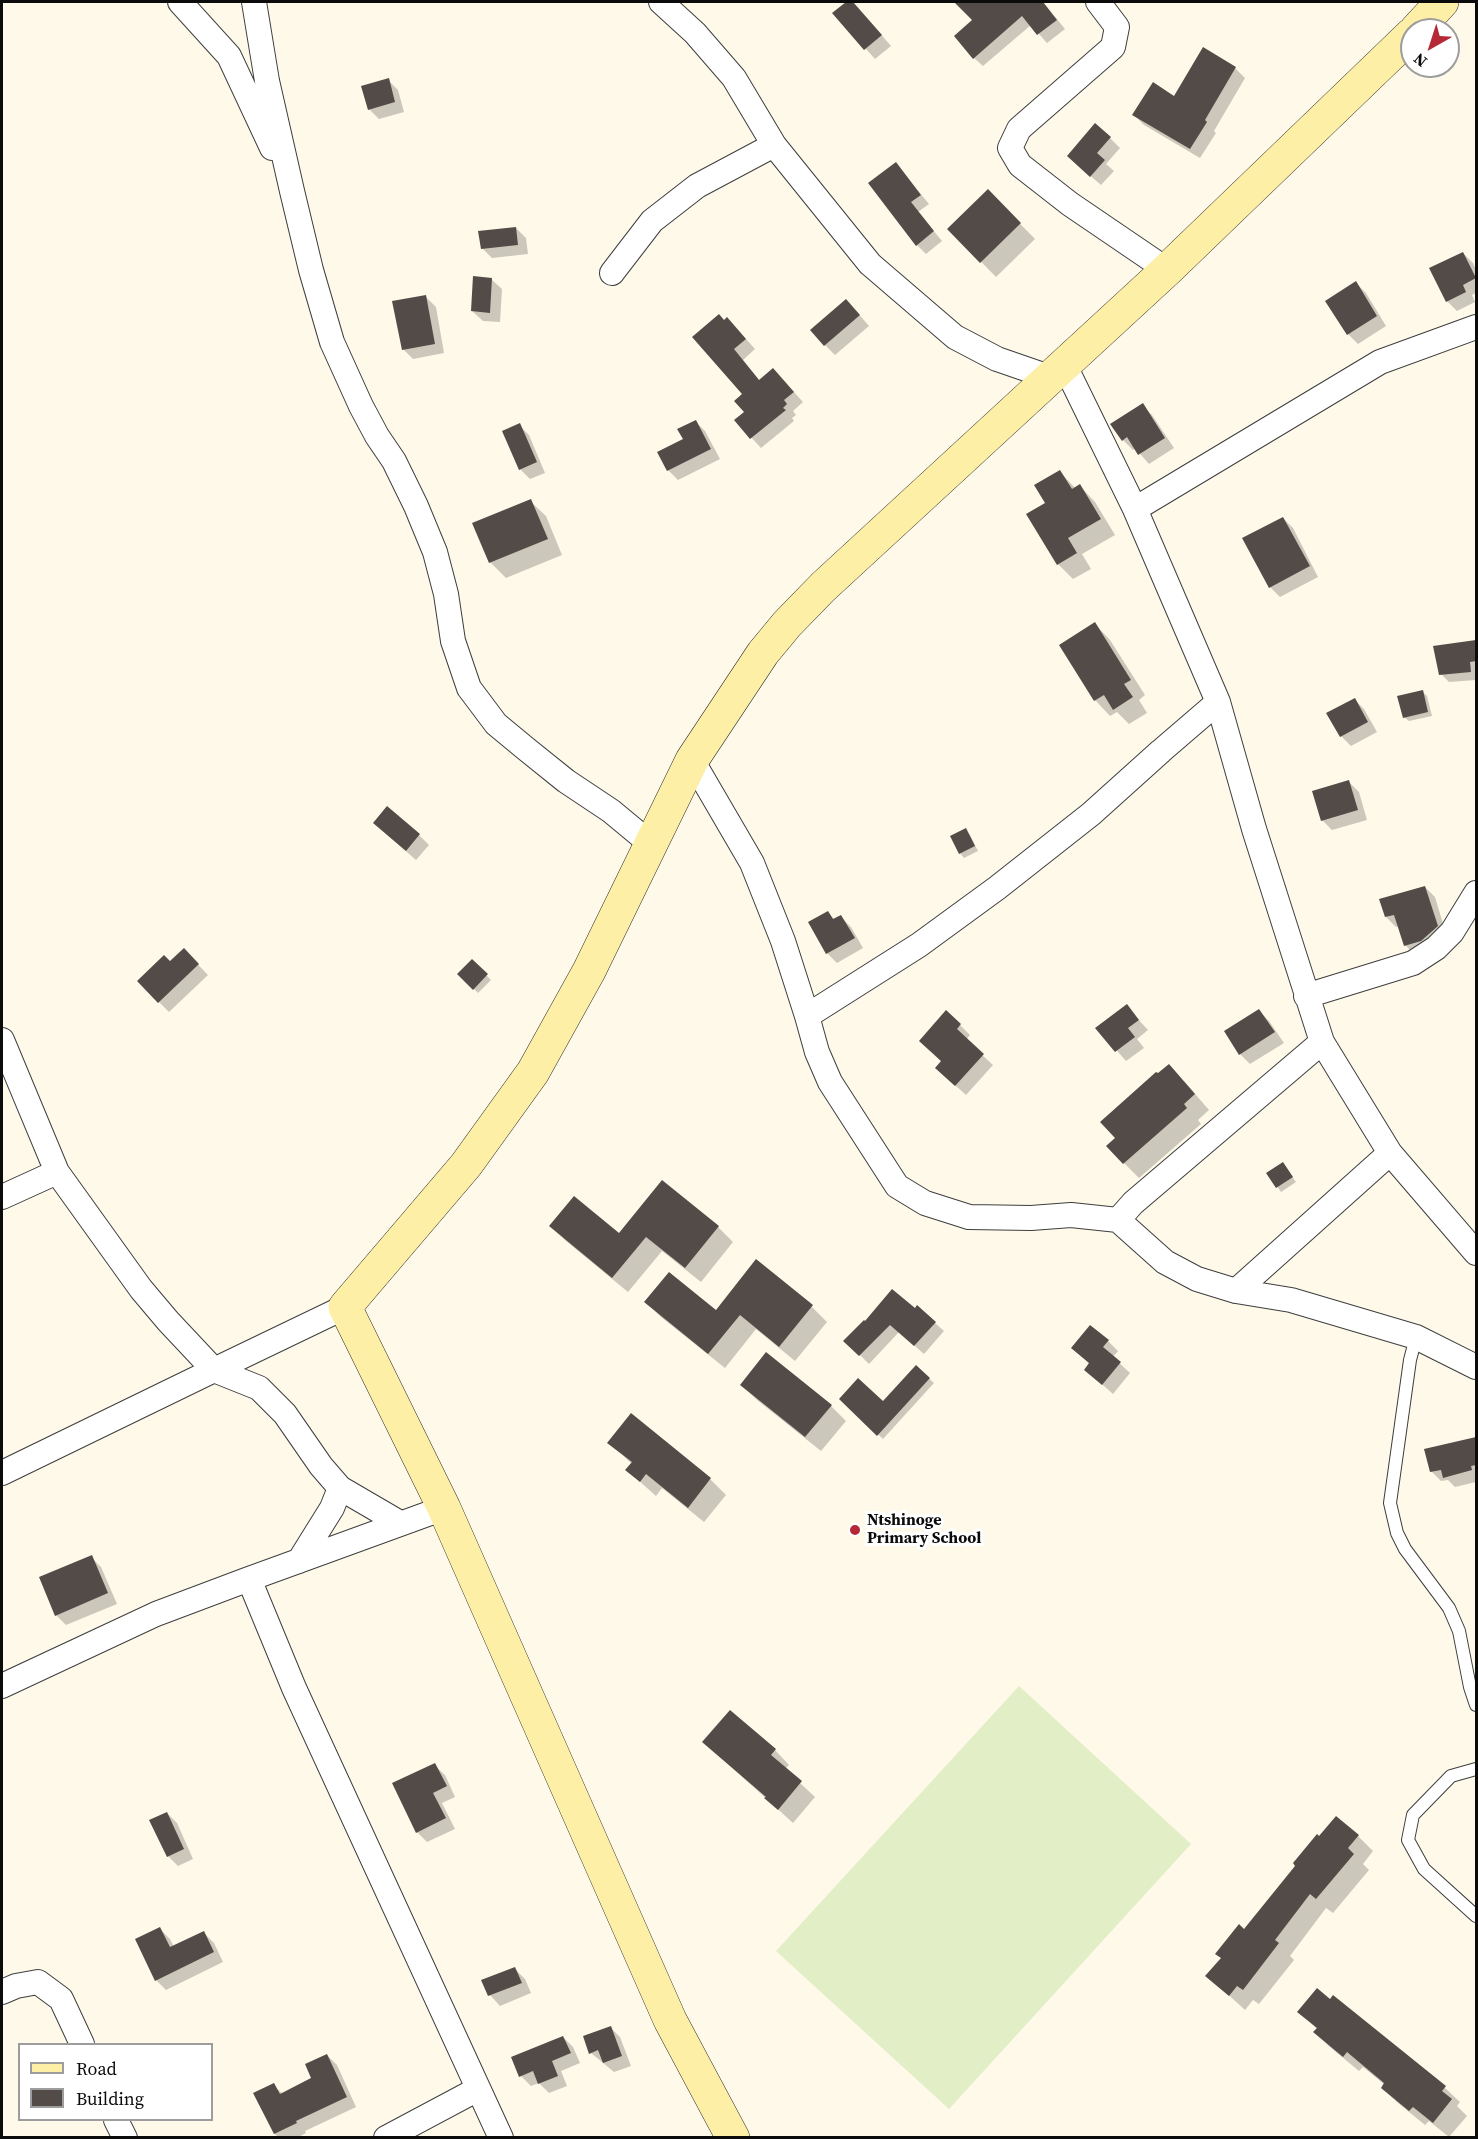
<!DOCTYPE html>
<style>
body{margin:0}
#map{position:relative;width:1478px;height:2139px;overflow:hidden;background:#fef9e9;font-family:"Source Serif 4",serif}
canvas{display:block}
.frame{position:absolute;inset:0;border:3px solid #0b0b0b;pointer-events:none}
.legend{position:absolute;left:18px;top:2043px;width:195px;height:78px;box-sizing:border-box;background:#fff;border:2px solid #9d9d9d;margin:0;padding:8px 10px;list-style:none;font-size:18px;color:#0b0b0b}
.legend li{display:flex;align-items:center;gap:12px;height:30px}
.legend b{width:30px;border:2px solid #9d9d9d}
.north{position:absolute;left:1400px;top:18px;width:60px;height:60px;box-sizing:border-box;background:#fff;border:2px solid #9d9d9d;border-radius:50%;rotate:219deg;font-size:16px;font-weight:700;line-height:24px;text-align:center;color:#0b0b0b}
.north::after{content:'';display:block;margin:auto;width:21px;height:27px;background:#b52835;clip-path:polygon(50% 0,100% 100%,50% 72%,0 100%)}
</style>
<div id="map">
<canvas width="1478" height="2139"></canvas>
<div class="frame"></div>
<ul class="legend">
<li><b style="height:8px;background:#fdefa5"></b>Road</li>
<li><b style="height:16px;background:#534b47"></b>Building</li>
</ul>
<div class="north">N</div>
</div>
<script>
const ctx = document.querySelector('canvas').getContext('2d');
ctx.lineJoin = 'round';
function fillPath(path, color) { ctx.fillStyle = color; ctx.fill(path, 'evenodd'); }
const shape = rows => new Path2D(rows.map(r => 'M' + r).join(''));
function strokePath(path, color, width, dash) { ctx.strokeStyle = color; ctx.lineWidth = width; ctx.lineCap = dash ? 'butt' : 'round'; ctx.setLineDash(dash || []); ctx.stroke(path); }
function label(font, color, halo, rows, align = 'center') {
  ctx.font = font + ' "Source Serif 4",serif'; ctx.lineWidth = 6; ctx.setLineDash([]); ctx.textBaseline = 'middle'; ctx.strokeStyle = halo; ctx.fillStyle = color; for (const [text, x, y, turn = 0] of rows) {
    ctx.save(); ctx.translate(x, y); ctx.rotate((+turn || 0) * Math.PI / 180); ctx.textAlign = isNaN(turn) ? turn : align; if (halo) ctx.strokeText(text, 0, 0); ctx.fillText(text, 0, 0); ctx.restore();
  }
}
const pitch = shape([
 [1019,1686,1191,1844,949,2109,776,1951]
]);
const shadow = shape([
 [848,2,852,2,860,10,891,46,875,59,834,13],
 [969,2,1043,2,1065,29,1047,43,1031,25,983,66,974,58,974,21,963,8],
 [1204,49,1235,68,1245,78,1214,131,1216,133,1200,158,1144,125,1134,115,1175,98],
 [388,80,398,90,404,112,379,119,369,109],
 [1110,138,1120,148,1106,164,1114,171,1101,185,1079,166],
 [896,164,929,204,918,212,942,241,926,254,917,245],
 [988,191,1035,239,996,277,949,229],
 [516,228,526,238,528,254,492,258,482,248],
 [1463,253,1473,263,1476,270,1476,293,1472,295,1475,302,1457,311,1447,301],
 [491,279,502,289,500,322,483,321,472,311],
 [1356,283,1366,293,1386,326,1358,344,1348,334],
 [426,297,436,307,444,353,413,359,403,349],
 [856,311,869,326,835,355,825,345],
 [725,322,737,329,755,349,743,360,760,381,783,380,803,402,793,411,796,415,792,418,794,421,761,448,736,421,746,412,744,395],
 [1142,405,1152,415,1174,448,1149,464,1135,448,1133,450,1123,440],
 [695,421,705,431,720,459,678,480,668,470],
 [519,425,529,435,545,473,530,479,520,469],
 [1060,472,1076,489,1080,486,1095,502,1115,535,1082,554,1091,569,1073,579,1058,564,1047,504],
 [530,501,546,516,562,555,506,578,490,562],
 [1283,518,1293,528,1318,577,1280,597,1270,587],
 [1095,624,1110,640,1145,695,1139,700,1147,713,1129,724,1117,712,1110,716,1095,700],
 [1476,641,1476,680,1449,682,1441,674,1435,648],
 [1422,691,1427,696,1432,716,1409,721,1404,717],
 [1354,699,1364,709,1377,732,1351,746,1341,736],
 [1349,782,1359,792,1367,820,1332,830,1322,820],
 [965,830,970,835,978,851,964,858,960,853],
 [385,833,419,835,429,845,416,860],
 [1425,887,1435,897,1447,937,1415,955,1405,945,1399,926,1396,927,1386,917],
 [827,912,835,920,841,917,851,927,863,948,837,963,827,953,810,923],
 [184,950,208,975,169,1012,139,982,170,963],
 [472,961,491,980,478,993,459,974],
 [1126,1006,1148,1030,1137,1039,1144,1048,1126,1061,1097,1028],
 [1259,1011,1269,1021,1284,1043,1250,1064,1240,1054],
 [960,1025,970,1035,966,1040,993,1065,966,1095,947,1078,942,1062,931,1051],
 [1184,1081,1209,1110,1198,1120,1201,1124,1139,1178,1124,1163,1117,1139],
 [1283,1164,1296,1182,1281,1192,1268,1173],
 [551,1226,619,1235,718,1227,733,1242,701,1282,662,1251,628,1292,566,1241],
 [756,1262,812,1307,827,1322,795,1361,756,1329,725,1368,661,1317,646,1302,716,1312],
 [917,1307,944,1331,924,1354,899,1332,869,1364,846,1341,915,1310],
 [1108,1341,1118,1351,1113,1357,1130,1373,1113,1394,1086,1370,1090,1364,1073,1348],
 [916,1367,934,1383,883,1439,841,1398,884,1404],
 [742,1385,831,1406,846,1421,821,1451,757,1400],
 [631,1416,710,1479,726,1495,704,1522,662,1488,656,1496,627,1470,632,1464,609,1442],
 [1476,1439,1476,1482,1455,1487,1448,1480,1441,1481,1431,1471,1426,1451],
 [91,1557,101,1567,117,1604,66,1625,56,1615],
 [730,1712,775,1750,789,1765,785,1769,815,1797,793,1823,704,1742],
 [434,1765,445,1775,455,1797,442,1803,455,1829,427,1842,417,1832],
 [167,1813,177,1823,193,1859,178,1866,168,1856],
 [1358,1836,1373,1851,1363,1864,1369,1870,1333,1913,1326,1908,1290,1956,1294,1960,1259,2004,1253,2000,1245,2010,1208,1976,1320,1838],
 [160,1929,170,1939,174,1947,204,1933,214,1943,223,1962,166,1990,156,1980],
 [515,1969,525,1979,531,1993,500,2006,490,1995,483,1981],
 [1299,2011,1430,2074,1460,2102,1457,2106,1467,2116,1449,2137,1429,2121,1425,2125,1398,2103,1383,2088,1385,2085,1363,2067,1359,2071,1330,2047,1315,2032,1317,2029],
 [610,2027,620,2037,631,2066,614,2072,591,2053],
 [563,2037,573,2047,580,2063,561,2071,567,2086,549,2093,539,2083,531,2086,521,2076],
 [327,2055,337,2065,356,2107,305,2131,306,2133,297,2138,279,2138,275,2134,255,2094,273,2085,283,2094,313,2079]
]);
const building = shape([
 [846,2,853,2,882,35,864,50,832,13],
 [954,2,1043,2,1057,20,1037,35,1022,16,973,59,954,36,972,20],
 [1203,47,1236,67,1205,120,1207,122,1190,149,1132,115,1153,82,1174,96],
 [389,78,395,102,368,110,361,86],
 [1095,123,1111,137,1097,153,1105,160,1090,177,1067,156],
 [896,162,921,195,911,202,934,231,916,246,868,183],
 [988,189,1021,223,980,263,947,229],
 [516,227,518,245,481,249,478,231],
 [1463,252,1476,278,1463,285,1466,292,1446,302,1429,268],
 [473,276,492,278,490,313,471,311],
 [1356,281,1377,316,1347,335,1325,301],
 [426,295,435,344,402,350,392,301],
 [846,299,860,315,824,346,810,330],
 [719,314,724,320,727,317,746,339,734,349,759,380,773,368,794,392,784,400,787,404,783,408,786,410,750,439,734,420,744,412,734,401,742,394,692,337],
 [1143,403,1165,438,1138,455,1127,437,1122,441,1110,424],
 [696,420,711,449,667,471,657,452,683,439,677,429],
 [520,423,537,462,519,470,502,431],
 [1060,470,1072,489,1080,484,1101,519,1068,538,1077,553,1057,565,1026,514,1045,503,1034,485],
 [531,499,548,539,489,563,472,523],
 [1283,517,1310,566,1269,588,1242,538],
 [1095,622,1131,680,1124,684,1133,697,1113,710,1104,695,1094,701,1059,645],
 [1476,640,1476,661,1470,662,1471,672,1439,675,1433,646],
 [1423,690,1428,712,1403,718,1397,696],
 [1355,698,1368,722,1340,737,1326,713],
 [1349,780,1358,810,1321,821,1312,791],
 [387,806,420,834,406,851,373,823],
 [966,828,975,846,959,854,950,836],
 [1425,886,1438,926,1421,941,1404,946,1394,915,1385,917,1379,899],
 [828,911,833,919,841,915,855,938,826,954,808,922],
 [184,948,199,964,158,1003,137,981,164,955,170,961],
 [472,959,488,974,473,990,457,974],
 [1127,1004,1139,1020,1128,1028,1135,1037,1115,1052,1095,1028],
 [1259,1009,1275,1032,1239,1055,1224,1031],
 [946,1010,961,1024,957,1029,984,1054,955,1086,935,1068,941,1061,919,1041],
 [1169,1064,1195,1094,1184,1104,1187,1108,1123,1164,1106,1146,1115,1138,1100,1122,1156,1072,1158,1073],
 [1283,1162,1293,1177,1276,1188,1266,1173],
 [662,1180,719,1226,685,1268,646,1237,612,1278,549,1226,574,1196,619,1233],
 [756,1259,813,1305,779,1347,740,1315,708,1354,644,1302,669,1272,716,1310],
 [892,1289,915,1308,917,1305,936,1322,914,1346,890,1325,859,1356,843,1341,864,1320,865,1321],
 [1090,1325,1109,1340,1103,1347,1121,1362,1102,1385,1084,1370,1089,1363,1071,1348],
 [766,1352,832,1405,805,1437,740,1385],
 [916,1365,930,1378,877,1436,839,1399,858,1378,883,1401],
 [631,1413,711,1478,688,1508,646,1474,640,1482,625,1470,632,1462,607,1443],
 [1476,1437,1476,1465,1471,1466,1472,1470,1443,1478,1441,1470,1430,1472,1424,1449],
 [92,1555,108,1593,55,1616,39,1577],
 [730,1710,776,1749,771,1755,802,1781,778,1810,764,1798,766,1797,702,1742],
 [435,1763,447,1786,433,1793,446,1818,416,1833,392,1783],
 [167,1812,184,1849,167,1857,149,1820],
 [1336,1816,1359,1835,1348,1848,1354,1854,1316,1899,1310,1894,1275,1940,1279,1943,1243,1990,1237,1986,1229,1996,1205,1976,1221,1958,1215,1954,1239,1924,1244,1929,1295,1866,1293,1863,1317,1834,1319,1836],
 [160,1927,170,1947,204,1931,214,1952,155,1981,135,1939],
 [515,1967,522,1983,488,1996,481,1980],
 [1317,1988,1330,1999,1333,1995,1446,2086,1442,2091,1452,2099,1433,2123,1413,2107,1409,2111,1381,2088,1384,2083,1347,2052,1343,2057,1313,2032,1317,2028,1297,2012],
 [611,2026,622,2056,603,2063,598,2050,589,2054,583,2036],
 [563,2036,571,2053,552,2061,558,2076,538,2084,533,2071,519,2077,511,2057],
 [327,2054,347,2097,296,2121,297,2123,274,2134,253,2093,274,2083,280,2094,311,2078,305,2064]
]);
const lane = shape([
 [1416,1337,1410,1360,1390,1503,1397,1533,1405,1549,1449,1608,1459,1631,1470,1687,1476,1705],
 [1476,1769,1451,1776,1413,1815,1408,1840,1424,1869,1476,1916]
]);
const street = shape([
 [180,2,229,56,272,148],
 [254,2,267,81,292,191,311,270,332,342,361,406,377,436,394,461,416,506,435,552,446,594,453,641,469,688,496,724,525,748,566,781,611,811,652,845],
 [661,2,695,33,734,78,774,145,870,264,955,337,997,359,1052,378],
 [1098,2,1117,27,1113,47,1019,129,1010,148,1020,165,1070,204,1167,270],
 [612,273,652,221,697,186,774,145],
 [1065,366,1135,509,1380,362,1476,327],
 [1135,509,1218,702,1254,829,1322,1042,1390,1153,1476,1253],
 [692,760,752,863,783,941,807,1016,817,1052,830,1082,897,1186,925,1203,969,1217,1031,1218,1071,1215,1118,1220,1133,1203,1322,1042],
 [1306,996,1413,963,1436,948,1452,932,1476,893],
 [807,1016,919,945,997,888,1091,814,1161,751,1218,702],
 [2,1040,57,1172,141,1289,168,1321,214,1370,345,1307],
 [2,1197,57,1172],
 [1118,1220,1165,1262,1197,1279,1236,1291,1291,1300,1416,1337,1476,1367],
 [1236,1291,1390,1153],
 [2,1473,214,1370,259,1388,285,1414,321,1466,340,1488,400,1523],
 [444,1508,249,1579,294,1688,501,2138],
 [299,1561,332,1508,340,1488],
 [2,1686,156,1614,249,1579],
 [2,1992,16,1986,38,1982,61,1999,82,2044],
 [116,2120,125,2138],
 [386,2138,478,2089]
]);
const secondary = shape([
 [1416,30,1442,2],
 [733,2138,670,2020,444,1508,345,1307,466,1165,533,1072,589,971,692,760,763,653,787,624,823,587,1167,270,1412,34]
]);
const markers = [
 [855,1530,6,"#b52835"]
];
const poiNames = [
 ["Ntshinoge",867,1521],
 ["Primary School",867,1539]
];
fillPath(pitch, '#e2eec6');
fillPath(shadow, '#0003');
fillPath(building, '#534b47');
strokePath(lane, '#3e3e3e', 14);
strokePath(street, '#3e3e3e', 26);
strokePath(secondary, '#2d2d2d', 34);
strokePath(lane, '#fff', 12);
strokePath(street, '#fff', 24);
strokePath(secondary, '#fdefa5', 33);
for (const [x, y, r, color] of markers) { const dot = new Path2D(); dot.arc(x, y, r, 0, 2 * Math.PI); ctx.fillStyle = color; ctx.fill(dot); strokePath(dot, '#fff', 2); }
label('bold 16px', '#0b0b0b', '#fff', poiNames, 'left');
</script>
